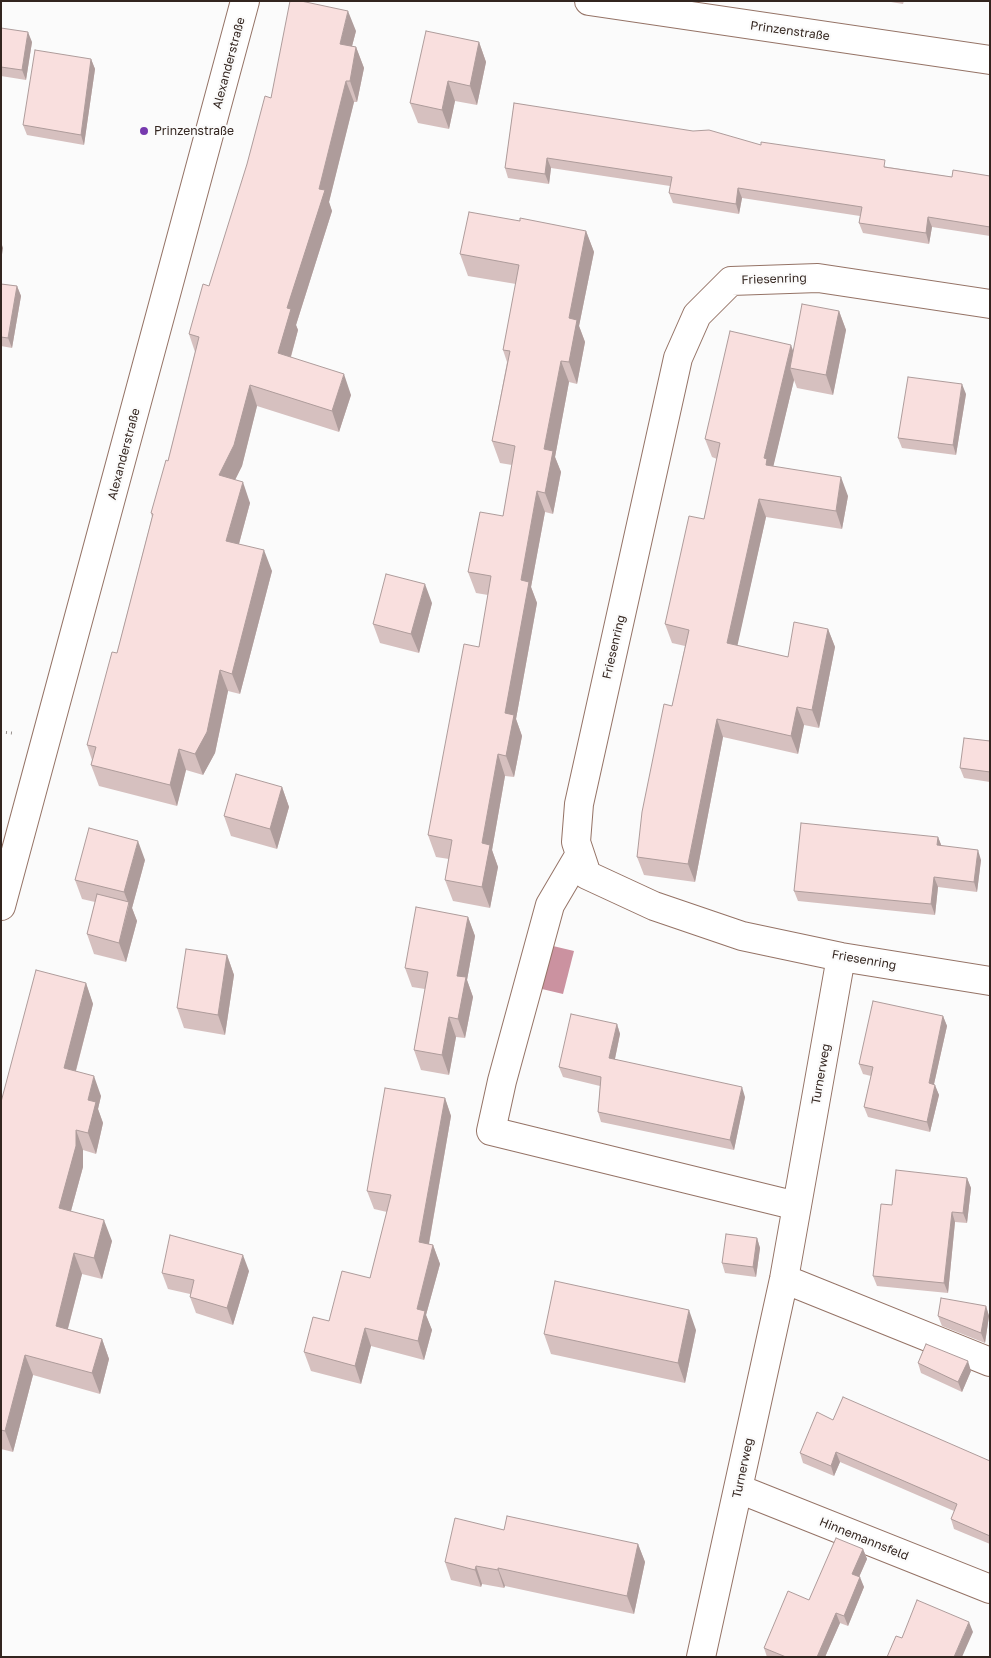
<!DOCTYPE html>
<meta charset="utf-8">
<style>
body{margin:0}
#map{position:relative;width:991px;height:1658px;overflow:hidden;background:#fbfbfb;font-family:"Golos Text",sans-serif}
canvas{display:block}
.frame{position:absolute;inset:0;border:2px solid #33251f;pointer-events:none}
</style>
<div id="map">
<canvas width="991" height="1658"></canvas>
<div class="frame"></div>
</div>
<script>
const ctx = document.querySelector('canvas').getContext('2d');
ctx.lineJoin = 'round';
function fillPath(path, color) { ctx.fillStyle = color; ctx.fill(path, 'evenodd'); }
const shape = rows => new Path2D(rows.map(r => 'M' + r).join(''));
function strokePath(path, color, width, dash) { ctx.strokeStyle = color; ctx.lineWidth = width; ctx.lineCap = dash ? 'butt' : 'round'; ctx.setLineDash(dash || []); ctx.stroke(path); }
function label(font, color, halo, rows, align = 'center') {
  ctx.font = font + ' "Golos Text",sans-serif'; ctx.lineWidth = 4.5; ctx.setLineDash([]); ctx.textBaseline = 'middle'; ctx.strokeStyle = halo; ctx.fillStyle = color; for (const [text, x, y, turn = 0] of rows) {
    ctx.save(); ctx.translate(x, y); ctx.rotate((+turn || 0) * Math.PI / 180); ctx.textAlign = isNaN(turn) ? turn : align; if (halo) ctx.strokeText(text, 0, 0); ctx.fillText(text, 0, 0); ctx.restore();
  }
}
const water = shape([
 [553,946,574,951,563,994,542,989]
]);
const path = shape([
 [1,732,12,733]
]);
const minor = shape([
 [589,1,990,60],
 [990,304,818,278,731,281,697,315,678,358,579,804,576,842,587,875,654,906,742,936,841,957,990,981],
 [580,854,550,905,502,1081,491,1131,797,1206],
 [1,906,245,1],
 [784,1279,990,1362],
 [739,1489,990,1589],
 [701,1657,784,1279,841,957]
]);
const wall = shape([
 [885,1,904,1,903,4],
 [1,28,32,42,26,80,1,76],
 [356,31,352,46,356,47,364,68,357,102,354,102,329,202,332,211,296,325,298,330,291,357,351,395,339,432,257,406,242,466,235,480,250,503,239,544,272,571,240,694,228,691,215,753,203,775,186,770,177,806,99,786,91,765,92,760,87,745,117,653,152,517,151,513,168,461,195,352,189,334,209,286,271,98],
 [479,42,486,62,477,105,455,101,449,129,418,123,410,103],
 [91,59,95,69,84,145,27,135,23,125],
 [514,103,888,167,952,177,990,176,990,236,932,227,929,244,863,233,859,223,860,216,742,198,739,214,673,203,669,193,670,186,551,168,549,184,508,178,505,168],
 [520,221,586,231,594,252,579,326,585,342,577,384,569,382,555,457,561,472,553,514,545,512,531,587,537,603,516,719,522,736,514,777,505,776,492,850,498,867,490,908,453,901,445,880,449,859,436,857,428,835,479,647,488,595,476,593,468,572,503,516,512,465,500,463,492,441,507,362,503,350,516,284,468,276,460,254],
 [1,284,17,286,21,296,12,348,1,346],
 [839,311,846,330,833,395,797,388,794,380,773,466,848,496,842,529,766,517,737,645,788,657,828,629,835,647,819,728,804,725,798,754,723,737,695,882,644,875,637,857,672,706,685,646,672,643,665,624,704,519,717,459,712,457,705,439,793,350],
 [966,394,956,455,902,448,898,438],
 [432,603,419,653,380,643,373,624],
 [990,741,990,782,964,778,960,768],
 [282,787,289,807,277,849,231,836,224,816],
 [938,837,941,845,981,860,977,892,938,887,935,915,798,901,794,891],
 [145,860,132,908,137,921,126,962,94,954,87,934,95,902,82,899,75,880],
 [468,917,475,936,467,980,473,997,465,1038,456,1037,449,1075,421,1070,414,1050,425,989,412,987,405,968],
 [227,955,234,975,225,1035,184,1028,177,1008],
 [86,983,93,1004,76,1071,101,1096,98,1109,103,1123,96,1154,83,1150,83,1167,71,1211,112,1241,102,1279,82,1274,68,1329,102,1339,109,1359,100,1394,33,1375,13,1452,1,1449,1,1102],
 [943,1016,947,1026,934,1084,939,1095,930,1132,868,1117,864,1107,871,1076,863,1074,859,1064],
 [617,1024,620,1034,615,1059,745,1097,734,1150,601,1122,598,1112,600,1086,563,1077,559,1067],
 [445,1098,451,1116,429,1244,433,1245,440,1264,426,1315,432,1330,424,1360,371,1346,361,1384,311,1371,304,1352,329,1321,370,1278,387,1212,374,1209,367,1191],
 [967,1178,971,1188,967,1223,955,1222,948,1293,877,1286,873,1276,892,1205],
 [757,1238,760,1248,756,1277,725,1273,722,1263],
 [249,1271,233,1325,196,1313,190,1297,190,1294,168,1289,162,1273],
 [986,1306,989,1316,985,1343,942,1326,938,1316],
 [696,1330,685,1383,551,1354,544,1334],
 [918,1363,971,1371,962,1392,921,1373],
 [833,1420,990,1461,990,1544,954,1529,951,1519,954,1511,901,1488,840,1462,834,1476,803,1463,800,1453],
 [504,1530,638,1544,645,1562,634,1614,505,1586,504,1588,482,1584,481,1587,451,1580,445,1562],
 [863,1549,867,1559,859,1577,864,1587,848,1626,840,1623,825,1657,767,1657,764,1648,809,1600]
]);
const shadedWall = shape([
 [348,11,356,31,347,65,340,44],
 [28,32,32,42,26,80,22,70],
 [479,42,486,62,477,105,470,86],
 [356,47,364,68,357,102,350,81],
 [91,59,95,69,84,145,81,135],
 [346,81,354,102,329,202,332,211,296,325,298,330,286,374,278,353,287,308,319,189],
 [448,81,455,101,449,129,442,110],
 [547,158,551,168,549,184,545,174],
 [738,188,742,198,739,214,736,204],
 [928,217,932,227,929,244,926,233],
 [586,231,594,252,579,326,585,342,577,384,569,362,569,318],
 [1,242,3,248,1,261],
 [17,286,21,296,12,348,8,338],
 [839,311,846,330,833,395,826,375],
 [791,345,798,364,790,368,794,380,772,472,766,465,764,458],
 [561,361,569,382,555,457,561,472,553,514,545,493,544,449],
 [344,374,351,395,339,432,332,411],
 [962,384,966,394,956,455,953,445],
 [250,385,257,406,242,466,227,496,219,475],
 [841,477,848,496,842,529,836,511],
 [243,482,250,503,234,562,226,541],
 [537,491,545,512,531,587,537,603,516,719,522,736,514,777,506,756,505,713,521,580],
 [759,499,766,517,734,661,727,643],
 [264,550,272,571,240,694,232,674],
 [425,584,432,603,419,653,411,634],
 [828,629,835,647,819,728,812,710],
 [220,670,228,691,215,753,203,775,195,754],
 [797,707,804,725,798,754,791,736],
 [717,719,723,737,695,882,688,864],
 [179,749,186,770,177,806,170,785],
 [498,754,505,776,492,850,498,867,490,908,482,887,482,843],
 [282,787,289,807,277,849,270,829],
 [938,837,942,847,937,845],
 [138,841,145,860,132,908,137,921,126,962,119,943,129,905,124,892],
 [978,850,981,860,977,892,974,882],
 [934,877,938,887,935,915,931,904],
 [468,917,475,936,467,980,473,997,465,1038,458,1019,457,976],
 [227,955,234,975,225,1035,218,1015],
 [86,983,93,1004,71,1089,64,1068],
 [943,1016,947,1026,932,1093,929,1083],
 [449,1017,456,1037,449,1075,442,1055],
 [617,1024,620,1034,613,1068,609,1058],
 [94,1076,101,1096,98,1109,103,1123,96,1154,88,1133,88,1100],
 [935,1085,939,1095,930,1132,927,1122],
 [742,1087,745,1097,734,1150,730,1140],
 [445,1098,451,1116,426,1260,419,1242],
 [76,1130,83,1150,83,1167,66,1229,59,1208],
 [967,1178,971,1188,967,1223,963,1213],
 [952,1212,955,1222,948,1293,944,1283],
 [104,1220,112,1241,102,1279,94,1258],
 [757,1238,760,1248,756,1277,753,1267],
 [433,1245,440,1264,426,1315,432,1330,424,1360,418,1341,417,1309],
 [74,1253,82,1274,63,1347,56,1326],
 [243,1255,249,1271,233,1325,227,1308],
 [986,1306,989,1316,985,1343,981,1333],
 [689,1310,696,1330,685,1383,678,1363],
 [365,1328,371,1346,361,1384,355,1366],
 [102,1339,109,1359,100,1394,92,1373],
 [25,1355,33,1375,13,1452,5,1431],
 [968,1361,971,1371,962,1392,958,1382],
 [836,1452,840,1462,834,1476,831,1466],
 [638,1544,645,1562,634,1614,627,1596],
 [863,1549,867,1559,856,1584,852,1574],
 [476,1566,482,1584,481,1587,475,1570],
 [498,1568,505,1586,504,1588,498,1570],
 [860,1577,864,1587,848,1626,844,1616],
 [836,1613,840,1623,825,1657,817,1657],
 [969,1622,973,1632,962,1657,954,1657]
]);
const building = shape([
 [290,1,301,1,348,11,340,44,356,47,350,81,346,81,319,189,325,190,287,308,291,309,278,353,344,374,332,411,250,385,234,445,219,475,243,482,226,541,264,550,232,674,220,670,207,732,195,754,179,749,170,785,91,765,96,747,87,745,112,652,117,653,153,514,151,513,166,460,168,461,199,337,189,334,203,284,209,286,247,164,265,96,271,98,290,1],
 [1,28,28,32,22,70,1,67,1,28],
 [426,31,479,42,470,86,448,81,442,110,410,103,426,31],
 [35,50,91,59,81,135,23,125,35,50],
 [514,103,693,131,709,130,761,145,761,142,885,160,884,167,952,177,953,170,990,176,990,227,928,217,926,233,859,223,862,207,738,188,736,204,669,193,672,177,547,158,545,174,505,168,514,103],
 [469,212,520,221,520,218,586,231,569,318,577,320,569,362,561,361,544,449,553,451,545,493,537,491,521,580,529,582,505,713,514,715,506,756,498,754,482,843,490,845,482,887,445,880,452,840,428,835,464,644,479,647,491,576,468,572,480,512,503,516,515,446,492,441,510,351,503,350,519,265,460,254,469,212],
 [1,284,17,286,8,338,1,337,1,284],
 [802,304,839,311,826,375,790,368,802,304],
 [730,331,791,345,764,458,767,459,766,465,841,477,836,511,759,499,727,643,788,657,794,622,828,629,812,710,797,707,791,736,717,719,688,864,637,857,642,812,664,704,672,706,689,630,665,624,689,516,704,519,720,443,705,439,730,331],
 [908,377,962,384,953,445,898,438,908,377],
 [386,574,425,584,411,634,373,624,386,574],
 [964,738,990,741,990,772,960,768,964,738],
 [236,774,282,787,270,829,224,816,236,774],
 [801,823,938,837,937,845,978,850,974,882,934,877,931,904,794,891,801,823],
 [89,828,138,841,124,892,75,880,89,828],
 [97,894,129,902,119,943,87,934,97,894],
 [416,907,468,917,457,976,466,977,458,1019,449,1017,442,1055,414,1050,428,972,405,968,416,907],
 [186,949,227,955,218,1015,177,1008,186,949],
 [36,970,86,983,64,1068,94,1076,88,1100,96,1102,88,1133,76,1130,76,1146,59,1208,104,1220,94,1258,74,1253,56,1326,102,1339,92,1373,25,1355,5,1431,1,1430,1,1102,36,970],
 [873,1001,943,1016,929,1083,935,1085,927,1122,864,1107,873,1067,859,1064,873,1001],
 [571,1014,617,1024,609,1058,742,1087,730,1140,598,1112,601,1077,559,1067,571,1014],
 [385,1088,445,1098,419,1242,433,1245,417,1309,425,1311,418,1341,365,1328,355,1366,304,1352,313,1317,329,1321,342,1271,370,1278,391,1195,367,1191,385,1088],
 [896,1170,967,1178,963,1213,952,1212,944,1283,873,1276,881,1204,892,1205,896,1170],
 [726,1234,757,1238,753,1267,722,1263,726,1234],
 [170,1235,243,1255,227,1308,190,1297,194,1280,162,1273,170,1235],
 [555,1281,689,1310,678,1363,544,1334,555,1281],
 [941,1298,986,1306,981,1333,938,1316,941,1298],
 [926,1344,968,1361,958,1382,918,1363,926,1344],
 [843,1397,990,1461,990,1536,951,1519,957,1504,897,1478,836,1452,831,1466,800,1453,817,1412,833,1420,843,1397],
 [507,1516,638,1544,627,1596,498,1568,498,1570,476,1566,475,1570,445,1562,455,1518,504,1530,507,1516],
 [836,1538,863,1549,852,1574,860,1577,844,1616,836,1613,817,1657,786,1657,764,1648,788,1591,809,1600,836,1538],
 [917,1600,969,1622,954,1657,887,1657,896,1636,902,1638,917,1600]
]);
const markers = [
 [144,131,5,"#7639ae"]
];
const streetNames = [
 ["Prinzenstraße",790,31,8],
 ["Alexanderstraße",229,63,-75],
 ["Friesenring",774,279,-2],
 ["Alexanderstraße",124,454,-75],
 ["Friesenring",614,647,-77],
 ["Friesenring",864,960,10],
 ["Turnerweg",821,1074,-80],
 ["Turnerweg",743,1468,-78],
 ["Hinnemannsfeld",864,1539,22]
];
const poiNames = [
 ["Prinzenstraße",154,131]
];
fillPath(water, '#cb92a0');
strokePath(minor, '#957366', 30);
strokePath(path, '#98918e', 3, [1, 4]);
strokePath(minor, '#fff', 28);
fillPath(wall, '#d6c0bf');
fillPath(shadedWall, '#ae9c9b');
fillPath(building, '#f9dfde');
strokePath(building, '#ae9c9b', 1);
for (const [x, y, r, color] of markers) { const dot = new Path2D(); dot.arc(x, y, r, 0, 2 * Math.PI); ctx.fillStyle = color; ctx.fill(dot); strokePath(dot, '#fbfbfb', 2); }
label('12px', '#33251f', '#fbfbfb', streetNames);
label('12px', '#33251f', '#fbfbfb', poiNames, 'left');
</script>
